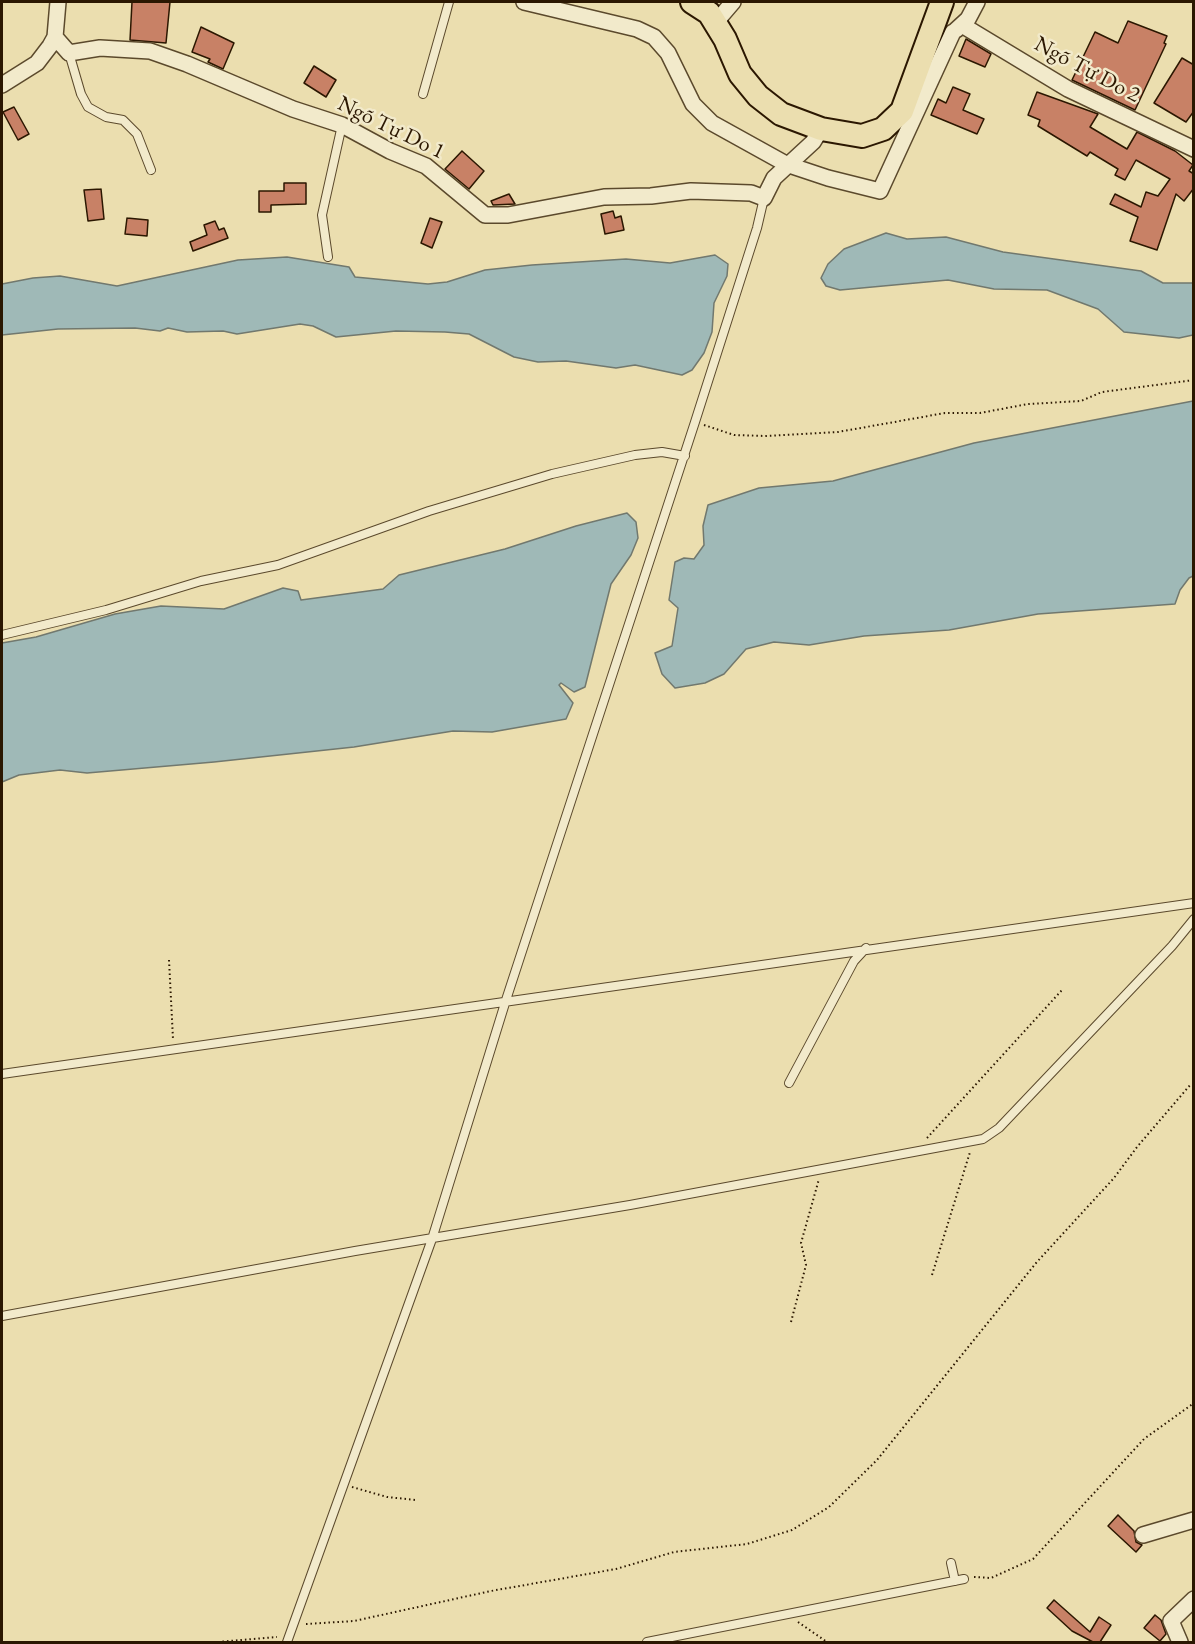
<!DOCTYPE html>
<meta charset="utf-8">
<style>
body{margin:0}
#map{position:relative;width:1195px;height:1644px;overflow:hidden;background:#ebdeaf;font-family:"EB Garamond",serif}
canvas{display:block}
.frame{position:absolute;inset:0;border:3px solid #2b1701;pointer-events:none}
</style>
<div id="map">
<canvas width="1195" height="1644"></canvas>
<div class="frame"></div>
</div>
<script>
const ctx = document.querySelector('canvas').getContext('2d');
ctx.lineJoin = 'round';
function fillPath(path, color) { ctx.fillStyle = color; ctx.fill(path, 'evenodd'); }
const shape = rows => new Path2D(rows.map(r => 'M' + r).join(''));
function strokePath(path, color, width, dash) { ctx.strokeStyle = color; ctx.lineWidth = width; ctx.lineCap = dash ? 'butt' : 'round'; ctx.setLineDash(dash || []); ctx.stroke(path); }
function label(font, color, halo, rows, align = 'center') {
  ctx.font = font + ' "EB Garamond",serif'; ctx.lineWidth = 5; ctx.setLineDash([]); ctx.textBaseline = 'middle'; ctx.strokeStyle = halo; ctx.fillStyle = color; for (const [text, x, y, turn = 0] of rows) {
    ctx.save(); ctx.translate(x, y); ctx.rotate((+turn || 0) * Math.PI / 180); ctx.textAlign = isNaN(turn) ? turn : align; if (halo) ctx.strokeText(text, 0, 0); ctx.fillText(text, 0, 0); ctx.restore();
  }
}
const water = shape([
 [886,233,907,239,946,237,1003,252,1141,271,1163,283,1193,283,1193,335,1179,338,1124,332,1098,309,1047,290,994,289,948,280,840,290,826,286,821,278,828,264,844,249,886,233],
 [715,255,728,264,727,276,714,303,712,332,704,353,692,370,682,375,635,365,616,368,566,361,538,362,514,357,469,334,445,332,396,331,336,337,313,326,300,324,237,334,223,331,187,332,168,328,160,331,135,328,58,329,2,335,2,284,33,278,60,276,117,286,238,260,287,257,349,267,355,277,428,284,447,282,485,270,532,265,626,259,670,263,715,255],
 [1193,401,1193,576,1189,578,1180,590,1175,604,1038,614,949,630,864,636,809,645,774,642,746,649,724,674,705,683,675,688,662,674,655,653,672,646,678,608,669,600,675,562,684,558,694,559,704,545,703,526,708,505,759,488,833,481,974,443,1193,401],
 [627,513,636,522,638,538,631,555,611,584,585,687,574,692,561,683,559,685,573,703,566,719,492,732,453,731,354,747,214,762,87,773,60,770,19,775,2,782,2,643,36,637,115,614,161,606,224,609,283,588,298,591,301,600,383,589,399,575,505,549,576,526,627,513]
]);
const building = shape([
 [132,2,170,2,166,43,130,40,132,2],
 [1128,21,1167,36,1164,43,1166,44,1135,110,1072,80,1095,32,1118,43,1128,21],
 [201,27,234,43,223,69,208,62,210,59,192,52,201,27],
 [966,39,991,54,985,67,959,56,966,39],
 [1182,58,1194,65,1194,111,1186,122,1154,103,1182,58],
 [314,66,336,80,326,97,304,83,314,66],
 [953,87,970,94,963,110,984,119,977,134,931,115,938,99,946,103,953,87],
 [1037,92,1098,114,1090,127,1127,149,1137,132,1175,151,1193,165,1189,171,1194,174,1194,188,1184,201,1176,194,1157,250,1130,241,1138,217,1110,204,1115,194,1141,207,1146,192,1158,196,1170,179,1136,160,1125,180,1115,175,1118,169,1090,152,1087,156,1038,126,1040,120,1028,115,1037,92],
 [14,107,29,134,18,140,3,112,14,107],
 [462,151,484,171,469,189,445,169,462,151],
 [284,183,306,183,306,204,271,205,271,212,259,212,259,191,284,191,284,183],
 [101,189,104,219,88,221,84,190,101,189],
 [509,194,515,204,493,205,491,201,509,194],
 [613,211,615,218,621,216,624,230,605,234,601,214,613,211],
 [127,218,148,220,147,236,125,234,127,218],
 [430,218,442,222,432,248,421,243,430,218],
 [215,221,219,230,224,228,228,238,193,251,190,242,207,235,204,225,215,221],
 [1118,1515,1134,1531,1136,1542,1142,1545,1136,1552,1108,1526,1118,1515],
 [1054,1600,1090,1632,1099,1617,1111,1625,1100,1642,1093,1642,1072,1631,1047,1608,1054,1600],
 [1155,1615,1161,1620,1166,1634,1160,1641,1144,1628,1155,1615]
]);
const path = shape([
 [704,425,734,435,765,436,838,432,945,413,980,413,1028,404,1081,401,1102,392,1194,380],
 [169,960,173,1039],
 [927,1138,1062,990],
 [932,1275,970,1152],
 [791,1322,806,1265,801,1243,819,1179],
 [352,1487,387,1497,416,1500],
 [974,1577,991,1578,1033,1559,1144,1439,1194,1403],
 [798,1622,827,1642],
 [306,1624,354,1621,491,1591,616,1569,674,1552,747,1544,792,1530,829,1507,877,1460,1036,1263,1114,1178,1137,1147,1191,1084],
 [218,1642,277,1637]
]);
const service = shape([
 [69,53,81,94,88,107,106,117,123,120,137,134,151,170],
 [423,94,449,2],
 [328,257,322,215,342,125],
 [2,635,106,610,201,581,278,565,429,511,552,474,635,455,662,452,685,456],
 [2,1074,1194,903],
 [789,1083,854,961,866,948],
 [2,1316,355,1251,630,1205,983,1139,999,1128,1172,946,1194,919],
 [951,1563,955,1581],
 [287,1642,432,1239,506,1000,695,422,757,228,764,198],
 [647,1642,964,1579]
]);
const minor = shape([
 [524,2,637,29,654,37,668,53,693,104,712,123,786,164,828,178,880,191,953,32],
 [712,17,715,23,733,2],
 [962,25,1068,89,1194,149],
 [956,30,968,19,977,2],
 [55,37,69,53,100,48,150,51,187,64,293,109,342,125,390,151,426,166,485,215,508,215,604,197,651,196,691,191,751,193,764,198,774,178,813,142,821,129],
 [2,85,37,63,50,46,55,37,58,2],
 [1143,1535,1194,1520],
 [1180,1642,1171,1621,1194,1599]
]);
const primary = shape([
 [692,2,709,13,725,39,740,74,758,96,781,114,821,129,862,136,883,129,902,111,942,2]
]);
const streetNames = [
 ["Ngõ Tự Do 2",1087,70,28],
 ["Ngõ Tự Do 1",391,128,26]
];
fillPath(water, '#9fb9b7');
strokePath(water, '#71786e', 1.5);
fillPath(building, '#c88166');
strokePath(building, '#2b1701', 1.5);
strokePath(service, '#5b492c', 10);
strokePath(minor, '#5b492c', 18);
strokePath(primary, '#2b1701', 26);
strokePath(path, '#2b1701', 2, [1.5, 3]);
strokePath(service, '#f2eacb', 8);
strokePath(minor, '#f2eacb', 15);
strokePath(primary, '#ebdeaf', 22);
label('22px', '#2b1701', '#f2eacb', streetNames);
</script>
